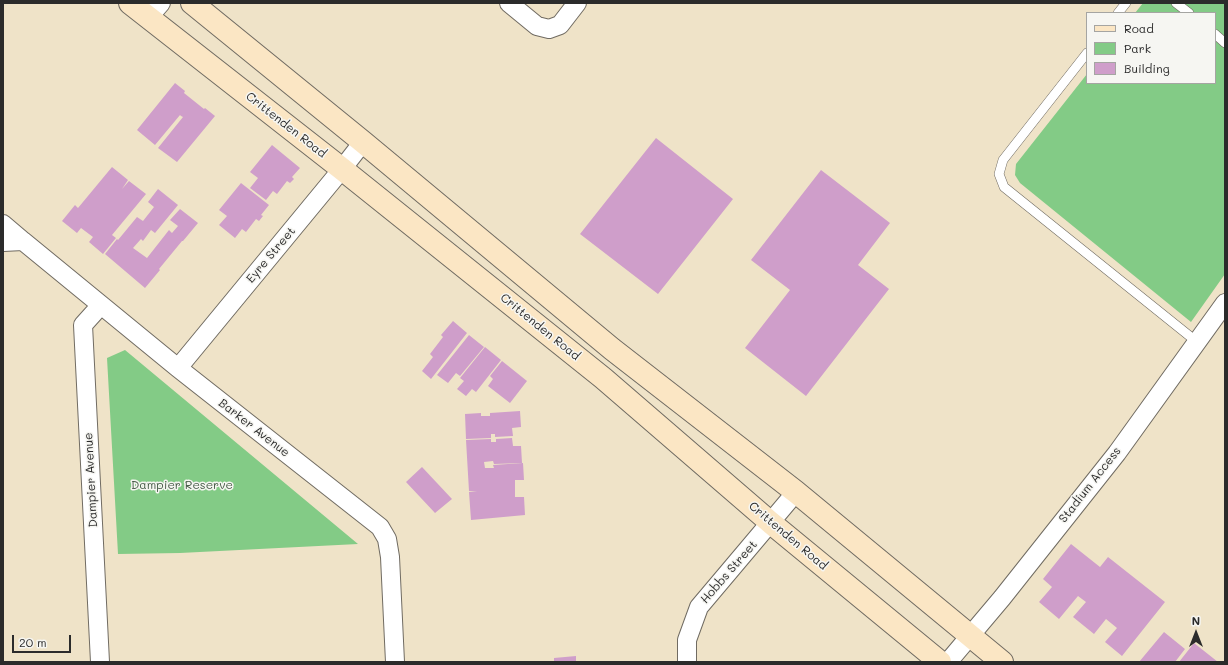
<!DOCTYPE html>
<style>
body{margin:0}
#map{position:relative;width:1228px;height:665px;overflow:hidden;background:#efe3c8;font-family:Mali,sans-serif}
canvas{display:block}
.frame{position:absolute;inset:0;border:4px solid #2b2b2b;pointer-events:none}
.legend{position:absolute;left:1086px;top:12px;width:130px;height:72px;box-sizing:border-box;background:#f6f6f2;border:1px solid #a5a5a2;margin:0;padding:5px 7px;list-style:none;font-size:12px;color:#2b2b2b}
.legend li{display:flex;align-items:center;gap:8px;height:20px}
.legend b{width:20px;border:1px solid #a5a5a2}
.north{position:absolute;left:1176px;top:613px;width:40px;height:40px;-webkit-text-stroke:3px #f6f6f2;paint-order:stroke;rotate:0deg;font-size:11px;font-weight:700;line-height:16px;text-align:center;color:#2b2b2b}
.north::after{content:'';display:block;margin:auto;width:14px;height:18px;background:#2b2b2b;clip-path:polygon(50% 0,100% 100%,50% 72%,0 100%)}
.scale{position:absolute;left:12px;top:635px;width:59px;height:18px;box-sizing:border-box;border:2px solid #2b2b2b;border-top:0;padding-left:5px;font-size:12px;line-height:14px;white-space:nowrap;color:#2b2b2b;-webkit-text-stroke:3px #f6f6f2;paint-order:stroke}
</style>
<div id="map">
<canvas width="1228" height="665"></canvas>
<div class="frame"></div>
<ul class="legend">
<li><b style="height:5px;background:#fbe6c4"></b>Road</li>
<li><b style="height:11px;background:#83cb86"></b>Park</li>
<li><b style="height:11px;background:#cf9eca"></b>Building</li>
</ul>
<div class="north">N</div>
<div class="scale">20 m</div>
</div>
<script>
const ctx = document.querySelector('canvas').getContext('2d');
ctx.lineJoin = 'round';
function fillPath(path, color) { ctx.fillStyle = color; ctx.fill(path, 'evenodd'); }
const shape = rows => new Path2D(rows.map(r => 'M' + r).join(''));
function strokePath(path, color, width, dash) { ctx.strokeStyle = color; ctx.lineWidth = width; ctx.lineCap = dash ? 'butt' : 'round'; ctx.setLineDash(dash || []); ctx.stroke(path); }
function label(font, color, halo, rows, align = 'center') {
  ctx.font = font + ' Mali,sans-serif'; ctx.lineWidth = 3; ctx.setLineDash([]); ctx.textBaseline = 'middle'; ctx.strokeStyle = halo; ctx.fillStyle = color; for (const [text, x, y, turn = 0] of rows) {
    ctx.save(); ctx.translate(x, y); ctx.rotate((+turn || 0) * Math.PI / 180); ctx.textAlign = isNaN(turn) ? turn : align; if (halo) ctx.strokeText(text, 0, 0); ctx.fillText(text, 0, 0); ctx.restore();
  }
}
const green = shape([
 [1143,3,1225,3,1225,274,1191,322,1020,183,1015,175,1016,164,1087,74,1087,83,1215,83,1215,13,1135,13],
 [125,350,358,544,180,553,118,554,107,358]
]);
const building = shape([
 [175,83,185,91,184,93,204,109,205,108,215,116,177,162,158,148,183,117,181,116,180,115,155,145,137,130],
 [656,138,733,199,658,294,580,234],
 [272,145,300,168,292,177,294,179,290,183,287,181,277,194,273,191,266,200,250,188,258,178,250,172],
 [112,167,128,180,122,189,129,181,146,194,112,235,116,238,103,254,89,242,93,237,81,228,77,233,62,221,75,205,78,208],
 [821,170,890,223,858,265,889,289,806,396,745,348,790,290,751,260],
 [241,183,269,205,261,215,263,216,259,221,256,219,246,232,242,229,235,238,219,225,227,216,219,210],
 [158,189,178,205,155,233,151,230,143,241,141,239,133,248,147,258,169,230,172,233,178,226,170,220,180,209,198,223,183,241,182,241,159,269,160,270,145,288,105,254,117,239,118,240,137,217,143,221,154,207,148,202],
 [453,321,467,333,431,379,422,371,433,357,430,354,443,337,441,335],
 [469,335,484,347,460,376,456,373,448,383,437,375],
 [485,347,501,360,476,392,472,389,466,396,457,389,464,381,460,378],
 [502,361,527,381,510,403,488,386,493,379,490,376],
 [520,411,521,427,512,428,513,436,495,437,495,434,491,434,491,438,466,439,465,414,481,413,481,416,490,416,490,413],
 [512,438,513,446,521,446,522,463,494,464,493,461,484,462,485,468,494,468,493,465,523,463,524,480,515,480,515,497,524,497,525,515,471,520,469,492,477,491,469,491,466,440,491,439,491,442,496,442,496,439],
 [422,467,452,499,435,513,406,482],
 [1071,544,1100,567,1108,557,1165,602,1122,656,1105,642,1117,628,1106,619,1094,634,1073,617,1086,602,1078,596,1059,619,1039,602,1052,587,1043,579],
 [1164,632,1185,649,1175,662,1139,662],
 [1194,643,1218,662,1179,662],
 [576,656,576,662,554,662,554,658]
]);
const lane = shape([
 [1176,3,1189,13],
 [1118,13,1126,3],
 [1215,34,1225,43],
 [1087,53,1003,160,999,174,1004,187,1197,342]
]);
const street = shape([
 [509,3,537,26,549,29,560,25,577,3],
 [148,18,161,3],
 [3,224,23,241],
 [3,242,23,241,178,368,380,527,387,539,390,557,395,662],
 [178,368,342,169,363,142],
 [100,662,83,325,101,305],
 [687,662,687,640,699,607,796,492],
 [948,662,1002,598,1117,453,1225,303]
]);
const secondary = shape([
 [130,3,342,169,603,378,771,523,940,662],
 [192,3,363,142,612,349,796,492,1002,662]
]);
const streetNames = [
 ["Crittenden Road",286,125,38],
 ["Eyre Street",271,255,-50],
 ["Crittenden Road",540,327,39],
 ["Barker Avenue",254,428,38],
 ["Dampier Avenue",91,480,-93],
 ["Stadium Access",1090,485,-52],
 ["Crittenden Road",788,536,40],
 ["Hobbs Street",729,572,-49]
];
const parkNames = [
 ["Dampier Reserve",182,485]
];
fillPath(green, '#83cb86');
fillPath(building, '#cf9eca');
strokePath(lane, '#706b62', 10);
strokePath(street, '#706b62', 20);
strokePath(secondary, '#706b62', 24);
strokePath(lane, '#fff', 9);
strokePath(street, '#fff', 18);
strokePath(secondary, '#fbe6c4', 22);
label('12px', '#2b2b2b', '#f6f6f2', streetNames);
label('12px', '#455b46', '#f6f6f2', parkNames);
</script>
